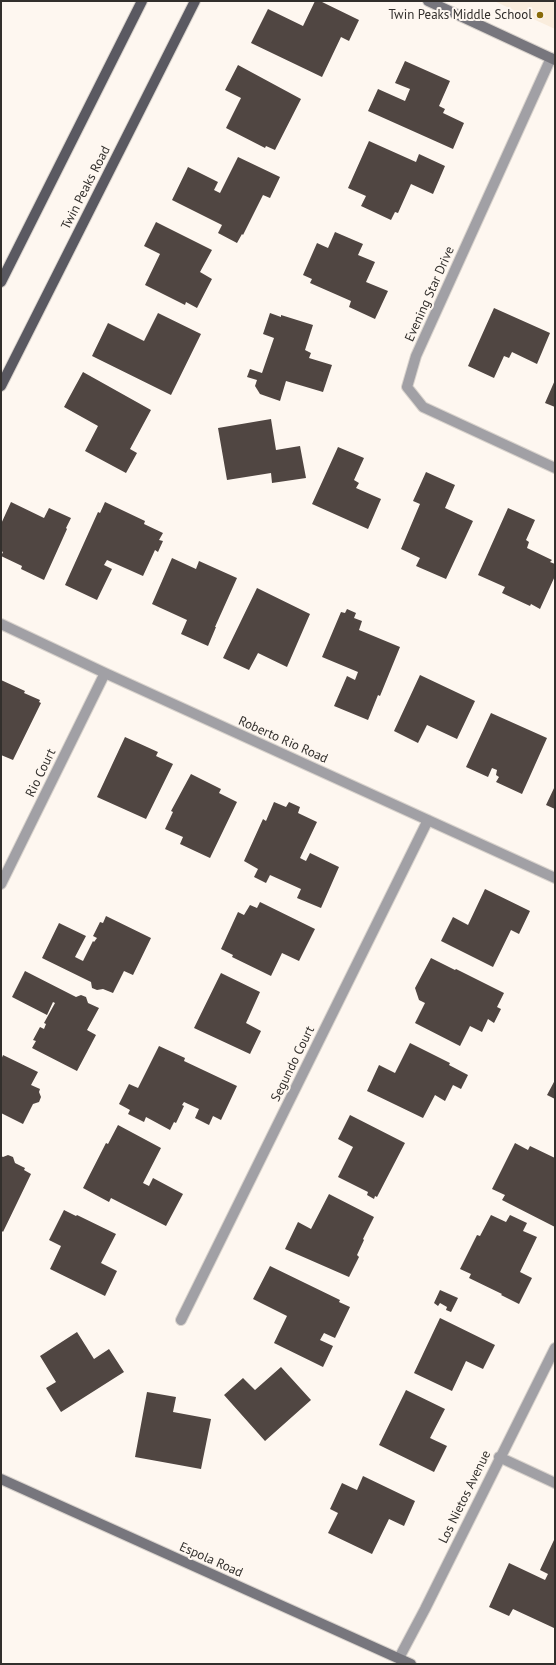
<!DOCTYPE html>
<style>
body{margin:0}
#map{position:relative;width:556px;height:1665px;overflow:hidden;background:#fef7f0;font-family:"PT Sans",sans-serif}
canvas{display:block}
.frame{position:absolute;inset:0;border:2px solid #322f2c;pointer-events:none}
</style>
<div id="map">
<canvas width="556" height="1665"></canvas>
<div class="frame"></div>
</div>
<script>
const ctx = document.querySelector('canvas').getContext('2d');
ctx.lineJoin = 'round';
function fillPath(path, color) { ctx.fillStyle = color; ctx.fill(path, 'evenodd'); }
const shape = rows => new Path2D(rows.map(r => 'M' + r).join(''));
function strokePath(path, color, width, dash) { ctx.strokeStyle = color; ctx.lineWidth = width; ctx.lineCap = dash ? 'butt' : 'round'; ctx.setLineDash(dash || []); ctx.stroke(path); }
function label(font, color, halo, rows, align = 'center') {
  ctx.font = font + ' "PT Sans",sans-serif'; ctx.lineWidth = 4; ctx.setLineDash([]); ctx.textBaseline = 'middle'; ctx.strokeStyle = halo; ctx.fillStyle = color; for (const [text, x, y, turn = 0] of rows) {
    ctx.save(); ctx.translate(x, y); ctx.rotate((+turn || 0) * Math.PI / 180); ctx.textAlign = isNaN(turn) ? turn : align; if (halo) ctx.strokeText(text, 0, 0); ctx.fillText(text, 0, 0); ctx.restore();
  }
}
const built = shape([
 [494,1,555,1,555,29]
]);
const building = shape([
 [315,1,320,1,359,20,349,41,341,37,322,77,251,43,268,9,303,26],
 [405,61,450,81,439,106,445,109,443,113,464,123,453,149,368,111,378,89,405,101,410,89,395,83],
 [238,65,301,99,275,150,266,146,265,148,226,128,241,98,225,90],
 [369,141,416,162,419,154,445,166,433,194,411,184,398,213,395,212,391,220,361,206,366,196,348,188],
 [238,157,280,177,270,198,263,195,243,235,242,234,237,243,218,233,222,225,172,200,188,167,218,182,214,190,220,193],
 [156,222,212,250,200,272,212,279,197,308,186,302,185,305,145,285,160,254,144,246],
 [335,232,363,244,358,255,375,262,366,282,388,291,375,319,349,307,351,301,310,283,312,279,303,275,317,243,328,248],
 [494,308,550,333,537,364,512,352,509,358,504,356,494,378,468,366],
 [158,313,201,334,171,395,92,356,108,323,144,341],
 [270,313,281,317,281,315,313,325,305,350,311,353,309,358,332,365,323,392,286,381,280,401,260,394,255,386,257,380,247,377,250,369,262,373,274,338,263,334],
 [83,372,151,410,130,449,137,453,126,473,85,451,98,426,64,407],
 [555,380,555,407,545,403],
 [271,419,276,450,300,446,306,478,272,483,271,473,227,480,218,428],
 [338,447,364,458,354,480,359,483,356,488,381,499,368,529,312,504],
 [426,472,455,485,445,508,473,521,446,579,416,566,420,558,401,549,420,504,413,501],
 [11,502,44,518,49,508,71,518,66,528,67,529,44,580,21,569,22,566,1,556,3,552,1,551,1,524],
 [105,502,145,521,144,524,163,533,159,540,163,541,158,552,155,550,143,576,107,560,104,565,112,569,97,600,65,585,98,512,100,513],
 [508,508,535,520,526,540,529,542,527,548,552,560,550,562,555,564,555,576,540,609,531,604,530,606,502,593,505,587,478,575],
 [172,558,196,569,199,561,237,578,215,627,216,627,208,646,181,634,187,620,152,604],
 [257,588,310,614,287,667,258,653,249,670,223,658],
 [347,609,356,613,354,618,362,621,359,630,400,647,380,696,378,695,368,720,334,706,347,676,355,680,358,672,322,657,341,612,345,613],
 [420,675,475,701,457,739,427,725,418,743,394,731],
 [1,680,25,691,24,693,40,700,39,702,41,703,13,760,1,755],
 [491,713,547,738,522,794,496,782,499,777,496,775,497,770,492,768,488,777,466,767],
 [125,737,158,752,156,756,173,764,146,819,97,797],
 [191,774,221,789,219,793,237,802,210,858,180,844,183,837,165,829,173,812,171,811],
 [555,786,555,809,546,805],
 [274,802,286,807,289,802,300,807,298,813,317,822,300,858,306,861,310,853,339,867,321,908,297,898,301,889,270,875,266,883,254,877,258,869,244,861,263,819,266,821],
 [485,889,530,911,519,934,511,930,493,967,441,941,453,917,468,925],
 [260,902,315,929,299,961,282,953,271,976,232,957,233,955,221,949,238,912,244,915,250,905,257,908],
 [106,916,151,938,133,975,124,971,113,993,103,989,97,990,92,988,91,982,42,958,59,923,86,936,75,957,83,961,93,941,94,942,97,938,93,936,100,922,103,923],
 [431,958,455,970,456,969,504,993,497,1007,501,1009,494,1023,488,1019,482,1032,470,1026,460,1046,415,1023,425,1003,419,1000,415,988],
 [25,971,76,997,81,995,86,997,88,1003,99,1008,87,1030,96,1035,77,1071,32,1048,36,1041,33,1040,40,1027,44,1029,46,1024,44,1023,55,1003,53,1002,47,1015,12,997],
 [221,973,260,992,246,1023,261,1031,250,1054,194,1028],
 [410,1043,450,1063,449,1065,468,1075,461,1089,453,1085,445,1101,435,1095,423,1118,367,1091,379,1065,395,1073],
 [159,1046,185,1058,184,1061,237,1086,221,1120,213,1116,209,1125,195,1118,199,1109,184,1102,182,1105,184,1106,176,1123,174,1122,170,1130,146,1117,144,1122,128,1114,130,1110,119,1104,129,1084,138,1088],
 [3,1055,38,1072,31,1085,40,1089,39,1092,41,1097,39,1102,33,1104,23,1124,1,1113,1,1060],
 [555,1080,555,1099,547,1095],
 [350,1115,405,1143,377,1197,375,1196,374,1199,367,1195,368,1192,338,1177,353,1147,338,1139],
 [118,1125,161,1148,143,1183,149,1186,153,1178,183,1194,166,1226,111,1198,109,1202,83,1188,106,1143,108,1144],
 [515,1143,528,1150,530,1146,555,1158,555,1227,502,1200,505,1195,492,1189],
 [8,1155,13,1157,15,1163,25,1168,24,1170,31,1174,3,1232,1,1230,1,1156,3,1157],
 [329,1194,374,1217,363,1239,364,1240,357,1255,359,1257,349,1277,285,1249,298,1222,311,1229],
 [64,1210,76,1216,77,1215,116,1234,101,1263,117,1271,105,1296,50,1269,61,1246,49,1240],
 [491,1215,506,1222,510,1215,527,1223,523,1231,537,1237,520,1272,532,1278,519,1304,501,1295,502,1294,469,1278,471,1274,460,1269,477,1235,480,1236],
 [270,1266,340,1300,339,1302,350,1307,335,1338,324,1333,320,1340,333,1346,323,1367,274,1343,287,1316,253,1299],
 [440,1290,458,1298,451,1312,446,1310,447,1307,440,1303,438,1306,434,1303],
 [440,1318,495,1345,483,1369,466,1361,452,1391,414,1373],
 [77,1332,94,1359,109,1349,124,1372,61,1412,46,1388,56,1382,40,1356],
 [281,1367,311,1400,265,1441,224,1395,243,1378,255,1390],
 [406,1390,445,1409,430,1438,447,1446,434,1472,379,1445],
 [147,1392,176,1397,173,1412,211,1419,201,1469,135,1457],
 [363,1476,415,1501,404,1526,389,1519,372,1554,328,1533,338,1513,330,1509,342,1483,357,1490],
 [554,1540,555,1541,554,1628,513,1609,509,1616,489,1607,509,1563,545,1580,548,1574,540,1570]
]);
const street = shape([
 [551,58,416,356,407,387,423,407,555,468],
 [1,624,105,673,555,878],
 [1,884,105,673],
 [181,1320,428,820],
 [499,1457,555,1483],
 [399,1658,425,1609,555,1348]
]);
const secondary = shape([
 [428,1,555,60],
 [1,1479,411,1664]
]);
const primary = shape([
 [1,282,142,1],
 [1,386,195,1]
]);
const markers = [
 [540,15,4,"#896a08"]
];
const poiNames = [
 ["Twin Peaks Middle School",532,15]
];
const streetNames = [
 ["Twin Peaks Road",86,188,-63],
 ["Evening Star Drive",430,294,-66],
 ["Roberto Rio Road",283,740,24],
 ["Rio Court",41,773,-64],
 ["Segundo Court",293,1064,-64],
 ["Los Nietos Avenue",465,1497,-64],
 ["Espola Road",211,1560,24]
];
fillPath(built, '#faeddd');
fillPath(building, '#504642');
strokePath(street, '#d9d3cd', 12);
strokePath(secondary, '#d9d3cd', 12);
strokePath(primary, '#d9d3cd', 12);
strokePath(street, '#a1a0a5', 10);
strokePath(secondary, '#77767d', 10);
strokePath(primary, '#5a5961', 10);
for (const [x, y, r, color] of markers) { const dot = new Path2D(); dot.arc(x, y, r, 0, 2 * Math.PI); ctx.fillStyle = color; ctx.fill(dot); strokePath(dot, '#fef7f0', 1.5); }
label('13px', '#322f2c', '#fef7f0', poiNames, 'right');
label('13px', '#322f2c', '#fef7f0', streetNames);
</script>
